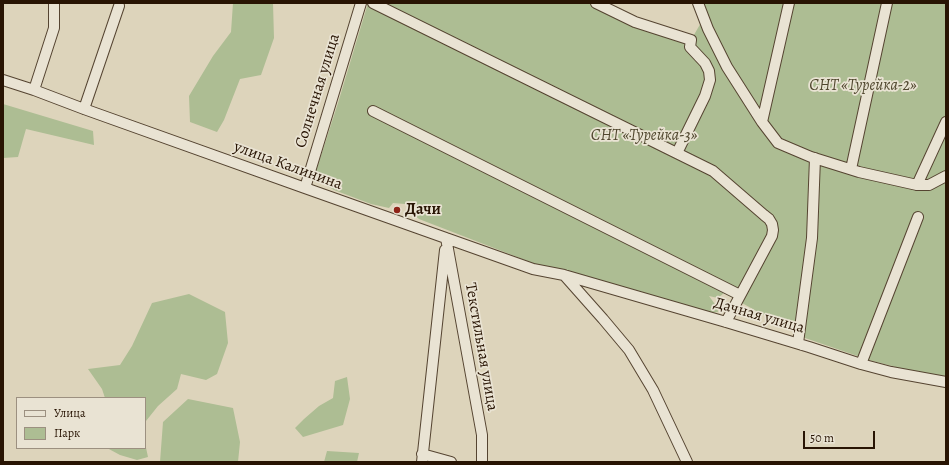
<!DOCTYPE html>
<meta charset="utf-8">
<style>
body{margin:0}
#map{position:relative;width:949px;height:465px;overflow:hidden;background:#ddd4bb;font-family:Alegreya,serif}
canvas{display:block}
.frame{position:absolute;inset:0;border:4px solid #281403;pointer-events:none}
.legend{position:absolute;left:16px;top:397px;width:130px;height:52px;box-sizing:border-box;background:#e9e3d3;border:1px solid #9c9080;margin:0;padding:5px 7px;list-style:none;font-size:12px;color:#281403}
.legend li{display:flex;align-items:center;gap:8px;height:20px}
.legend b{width:20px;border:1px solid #9c9080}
.scale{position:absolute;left:803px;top:431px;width:72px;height:18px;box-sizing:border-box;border:2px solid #281403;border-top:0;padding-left:5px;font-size:12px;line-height:14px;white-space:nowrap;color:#281403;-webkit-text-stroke:3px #e9e3d3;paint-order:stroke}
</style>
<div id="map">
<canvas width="949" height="465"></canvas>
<div class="frame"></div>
<ul class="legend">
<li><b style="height:5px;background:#e9e3d3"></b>Улица</li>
<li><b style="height:11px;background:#adbd93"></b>Парк</li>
</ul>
<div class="scale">50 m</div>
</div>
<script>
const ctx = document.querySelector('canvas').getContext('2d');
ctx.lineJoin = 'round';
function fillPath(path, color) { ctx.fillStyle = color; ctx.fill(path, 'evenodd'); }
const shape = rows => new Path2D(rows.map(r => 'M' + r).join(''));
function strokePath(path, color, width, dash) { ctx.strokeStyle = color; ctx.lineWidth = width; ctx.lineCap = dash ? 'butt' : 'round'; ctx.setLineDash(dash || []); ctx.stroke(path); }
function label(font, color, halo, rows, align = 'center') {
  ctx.font = font + ' Alegreya,serif'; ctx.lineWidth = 3.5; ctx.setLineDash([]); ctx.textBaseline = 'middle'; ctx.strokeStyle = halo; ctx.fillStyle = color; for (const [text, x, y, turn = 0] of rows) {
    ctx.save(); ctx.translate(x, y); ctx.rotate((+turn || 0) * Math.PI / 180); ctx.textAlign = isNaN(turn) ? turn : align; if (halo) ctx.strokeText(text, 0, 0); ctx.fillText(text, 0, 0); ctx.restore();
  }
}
const green = shape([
 [233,3,273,3,274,38,261,75,240,79,224,120,217,132,190,122,189,96,213,56,231,32],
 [368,3,596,3,691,40,702,21,697,3,946,3,946,376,915,372,869,360,805,338,724,293,718,298,709,296,717,307,718,312,699,314,561,274,419,219,414,215,414,209,405,204,393,203,389,208,371,204,334,190,316,179,316,171,338,103],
 [3,104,93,131,94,145,26,129,18,157,3,158],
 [189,294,225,312,228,343,217,374,206,380,181,374,177,389,158,406,146,421,145,433,145,398,105,398,102,389,88,369,120,365,132,346,152,303],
 [347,377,350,399,343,425,303,437,295,428,304,419,319,406,333,398,335,381],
 [188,399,233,408,240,442,238,462,160,462,163,422],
 [145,443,148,457,137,460,120,455,107,448,145,448],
 [327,451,359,453,357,462,324,462]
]);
const minor = shape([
 [373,3,713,171,764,215,769,219,772,224,773,230,772,236,726,322],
 [596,3,635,22,691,40,690,47,705,63,709,71,710,80,705,96,677,153],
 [698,3,708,29,727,67,762,122,778,143,811,157,859,172,917,185,929,185,946,176],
 [3,80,34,90,84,109,305,188,533,269,564,275,726,322,809,347,861,364,891,372,946,382],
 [34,90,54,28,54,3],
 [84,109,119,6],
 [373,111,740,295],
 [762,122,789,3],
 [851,169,887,3],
 [917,185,946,122],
 [305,188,361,3],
 [446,238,482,435,482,462],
 [564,275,603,319,629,350,653,390,687,462],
 [802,345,798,343,812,238,815,158],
 [861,364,918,217],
 [422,454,451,462],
 [422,462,445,250]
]);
const markers = [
 [397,210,4,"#8f2418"]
];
const parkNames = [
 ["СНТ «Турейка-2»",863,86],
 ["СНТ «Турейка-3»",644,136]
];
const streetNames = [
 ["Солнечная улица",318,91,-73],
 ["улица Калинина",288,166,20],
 ["Дачная улица",759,316,16],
 ["Текстильная улица",481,347,80]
];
const poiNames = [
 ["Дачи",405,210]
];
fillPath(green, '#adbd93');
strokePath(minor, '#554431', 12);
strokePath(minor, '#e9e3d3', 10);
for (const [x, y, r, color] of markers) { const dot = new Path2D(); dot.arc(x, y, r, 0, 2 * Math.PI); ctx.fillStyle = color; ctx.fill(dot); strokePath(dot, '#e9e3d3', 1.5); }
label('italic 16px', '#50472e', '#e9e3d3', parkNames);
label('16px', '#281403', '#e9e3d3', streetNames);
label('bold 16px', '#281403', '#e9e3d3', poiNames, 'left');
</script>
